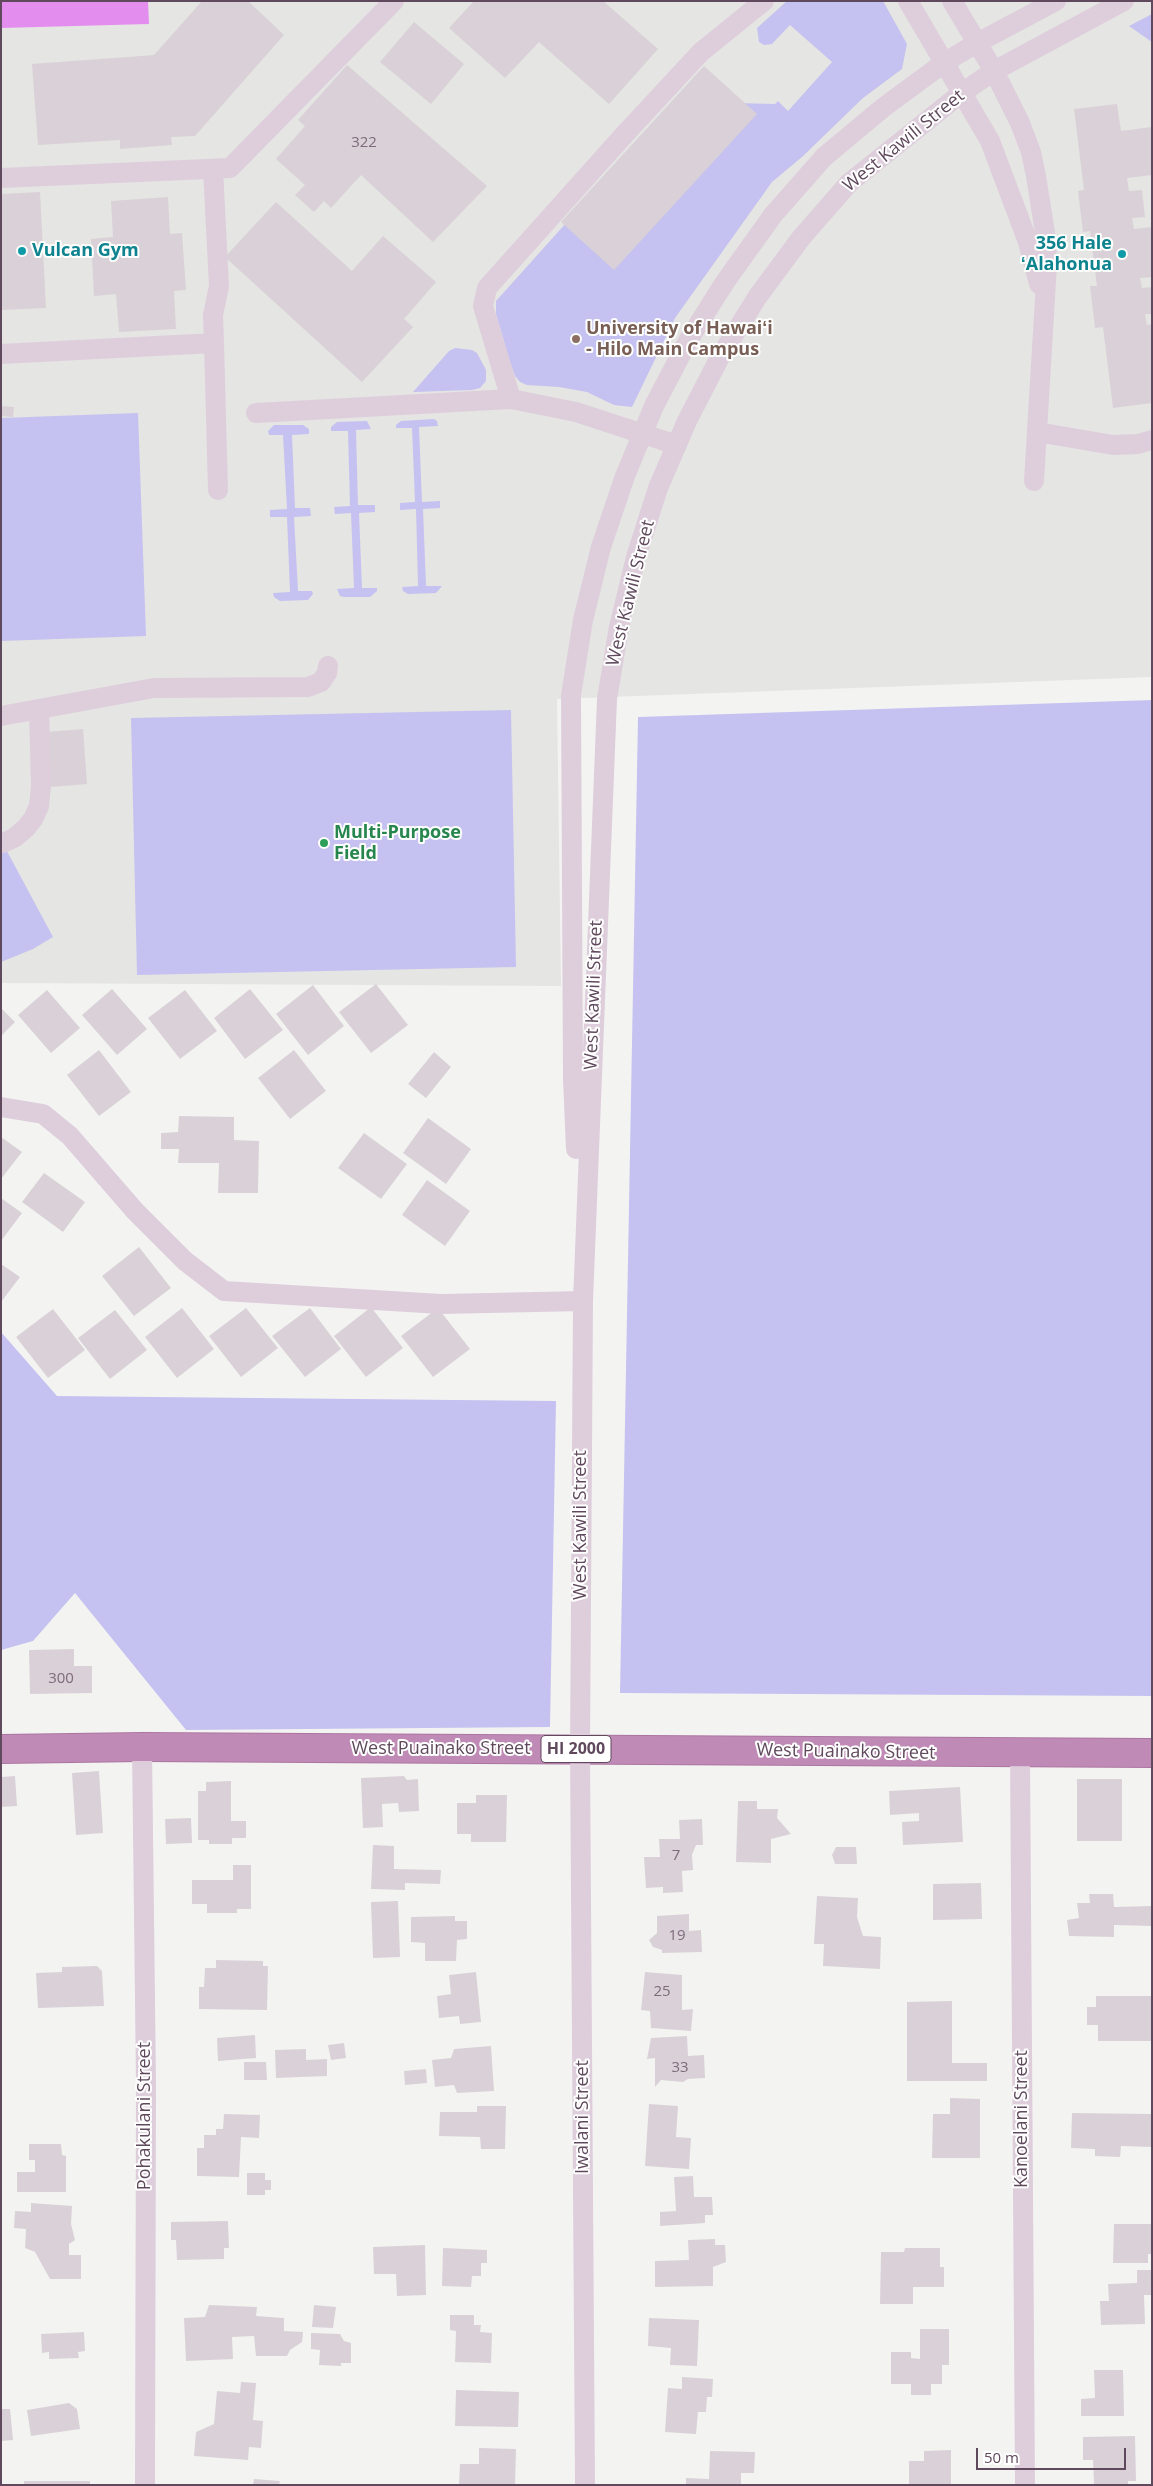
<!DOCTYPE html>
<meta charset="utf-8">
<style>
body{margin:0}
#map{position:relative;width:1153px;height:2486px;overflow:hidden;background:#f3f4f2;font-family:"Open Sans",sans-serif}
canvas{display:block}
.frame{position:absolute;inset:0;border:2px solid #60495d;pointer-events:none}
.scale{position:absolute;left:976px;top:2448px;width:150px;height:22px;box-sizing:border-box;border:2px solid #60495d;border-top:0;padding-left:6px;font-size:15px;line-height:18px;white-space:nowrap;color:#60495d;-webkit-text-stroke:4px #fff;paint-order:stroke}
</style>
<div id="map">
<canvas width="1153" height="2486"></canvas>
<div class="frame"></div>
<div class="scale">50 m</div>
</div>
<script>
const ctx = document.querySelector('canvas').getContext('2d');
ctx.lineJoin = 'round';
function fillPath(path, color) { ctx.fillStyle = color; ctx.fill(path, 'evenodd'); }
const shape = rows => new Path2D(rows.map(r => 'M' + r).join(''));
function strokePath(path, color, width, dash) { ctx.strokeStyle = color; ctx.lineWidth = width; ctx.lineCap = dash ? 'butt' : 'round'; ctx.setLineDash(dash || []); ctx.stroke(path); }
function label(font, color, halo, rows, align = 'center') {
  ctx.font = font + ' "Open Sans",sans-serif'; ctx.lineWidth = 4; ctx.setLineDash([]); ctx.textBaseline = 'middle'; ctx.strokeStyle = halo; ctx.fillStyle = color; for (const [text, x, y, turn = 0] of rows) {
    ctx.save(); ctx.translate(x, y); ctx.rotate((+turn || 0) * Math.PI / 180); ctx.textAlign = isNaN(turn) ? turn : align; if (halo) ctx.strokeText(text, 0, 0); ctx.fillText(text, 0, 0); ctx.restore();
  }
}
const education = shape([
 [1,1,1152,1,1152,677,557,699,561,986,1,983]
]);
const green = shape([
 [787,1,883,1,907,44,902,69,863,98,802,157,772,182,675,318,632,407,614,405,587,392,559,387,527,385,520,382,515,376,510,362,496,314,496,301,576,212,697,102,775,104,778,101,788,111,832,62,790,25,772,44,764,45,759,42,757,28],
 [1152,14,1152,42,1129,26],
 [455,348,472,350,477,353,486,370,486,381,480,388,472,390,413,392,449,351],
 [138,413,146,636,1,641,1,418],
 [434,419,437,421,438,426,419,427,422,502,440,501,440,508,423,509,426,586,442,586,436,593,408,594,403,591,402,587,418,586,416,509,400,510,400,503,415,502,412,428,396,428,396,425,401,421],
 [367,421,371,429,356,430,358,505,375,505,375,512,359,513,362,588,377,588,377,591,370,597,344,597,340,596,337,589,354,588,351,513,335,514,334,507,350,506,348,431,331,431,331,427,337,422],
 [274,425,303,425,309,429,309,434,292,435,295,508,310,508,311,516,294,517,298,591,312,591,313,594,308,600,280,601,274,597,273,593,290,592,287,517,270,517,270,510,287,509,283,435,269,435,268,431],
 [1152,700,1152,1696,620,1693,638,717],
 [511,710,516,967,137,975,131,718],
 [1,840,53,937,33,949,1,962],
 [1,1332,57,1396,556,1401,550,1727,186,1730,75,1593,33,1641,1,1650]
]);
const water = shape([
 [1,1,148,1,149,24,1,28]
]);
const building = shape([
 [202,1,248,1,284,35,195,136,171,137,172,145,120,149,120,140,38,145,32,64,154,55],
 [474,1,603,1,658,49,609,104,539,42,505,78,449,28],
 [414,22,464,64,431,104,380,62],
 [347,65,487,186,433,242,361,175,331,208,324,201,314,212,295,195,305,185,276,159,305,126,298,120],
 [704,66,757,114,614,270,561,222],
 [1117,104,1121,131,1152,127,1152,175,1127,178,1129,191,1142,190,1145,217,1132,218,1134,229,1152,227,1152,277,1140,278,1142,288,1152,287,1152,314,1145,314,1147,325,1152,324,1152,403,1113,408,1103,327,1095,328,1090,286,1097,286,1090,231,1083,232,1078,191,1084,190,1074,109],
 [40,192,46,308,1,310,1,194],
 [168,197,170,234,182,233,186,290,174,291,176,329,119,332,116,294,94,296,91,239,113,237,111,201],
 [276,202,352,271,383,236,436,282,404,319,413,327,362,382,225,257],
 [2,406,14,407,13,417,1,416],
 [83,729,87,784,51,787,47,732],
 [376,984,408,1025,371,1053,339,1012],
 [313,985,344,1026,308,1055,276,1014],
 [112,989,147,1029,117,1055,82,1015],
 [250,989,283,1030,245,1059,214,1018],
 [47,990,80,1028,51,1053,18,1015],
 [185,990,217,1031,180,1059,148,1018],
 [1,1008,15,1022,1,1036],
 [99,1050,131,1092,99,1116,67,1075],
 [294,1050,326,1091,290,1119,258,1078],
 [434,1052,451,1067,426,1098,408,1084],
 [179,1116,234,1117,234,1140,259,1141,258,1193,218,1193,219,1163,178,1163,179,1149,161,1149,161,1133,178,1132],
 [428,1118,471,1149,446,1184,403,1153],
 [364,1133,407,1164,381,1199,338,1168],
 [1,1137,22,1152,1,1179],
 [44,1173,85,1202,63,1232,22,1202],
 [427,1180,470,1211,445,1246,402,1215],
 [1,1198,22,1213,1,1241],
 [139,1247,171,1288,134,1316,102,1276],
 [1,1264,20,1277,1,1302],
 [371,1307,403,1348,366,1377,334,1336],
 [182,1308,214,1349,177,1378,145,1337],
 [246,1308,278,1348,241,1377,209,1336],
 [310,1308,341,1349,305,1377,272,1336],
 [438,1308,470,1349,433,1377,401,1336],
 [53,1309,85,1350,48,1378,16,1337],
 [115,1310,147,1350,110,1379,78,1338],
 [74,1649,74,1666,92,1666,92,1693,30,1694,29,1650],
 [99,1771,103,1833,76,1835,72,1773],
 [15,1776,17,1806,1,1807,1,1777],
 [404,1776,407,1780,418,1779,419,1811,399,1812,398,1803,382,1804,383,1827,363,1828,361,1778],
 [1077,1779,1122,1779,1122,1841,1077,1841],
 [231,1781,231,1821,246,1821,246,1838,232,1838,232,1844,209,1844,209,1840,198,1840,198,1791,206,1791,206,1782],
 [960,1787,963,1842,903,1845,902,1822,919,1821,919,1813,890,1815,889,1791],
 [476,1795,507,1795,506,1842,471,1842,471,1834,457,1834,457,1803,476,1803],
 [738,1801,757,1801,757,1809,778,1809,777,1818,791,1834,771,1839,771,1863,736,1862],
 [191,1818,192,1843,166,1844,165,1819],
 [702,1819,703,1845,696,1845,692,1855,693,1870,682,1871,683,1892,663,1893,663,1887,646,1888,644,1857,660,1857,659,1839,680,1839,679,1820],
 [373,1845,394,1846,394,1869,441,1870,440,1884,405,1883,405,1890,371,1889],
 [836,1847,856,1847,857,1864,835,1864,832,1855],
 [233,1865,251,1865,251,1909,237,1909,237,1913,207,1913,207,1904,192,1904,192,1880,233,1880],
 [981,1883,982,1919,933,1920,933,1884],
 [1089,1894,1113,1894,1114,1907,1151,1906,1151,1926,1114,1925,1114,1937,1069,1936,1067,1920,1079,1918,1077,1903,1090,1903],
 [817,1896,858,1898,857,1917,863,1936,881,1937,880,1969,823,1966,824,1944,814,1944],
 [398,1901,400,1957,373,1958,371,1902],
 [689,1914,689,1931,701,1930,702,1952,662,1953,662,1950,653,1947,649,1940,657,1933,657,1916],
 [455,1916,455,1921,467,1921,467,1939,457,1940,456,1961,425,1961,425,1943,411,1942,411,1917],
 [216,1960,263,1961,263,1966,268,1966,267,2010,199,2009,199,1987,204,1987,205,1968,216,1968],
 [97,1966,102,1971,104,2006,38,2008,36,1973,62,1972,62,1967],
 [476,1972,481,2022,460,2024,459,2016,439,2018,437,1996,451,1994,449,1975],
 [645,1972,682,1975,682,2010,693,2009,691,2031,651,2028,650,2011,641,2010],
 [1096,1996,1152,1996,1152,2041,1098,2041,1098,2025,1087,2025,1087,2007,1096,2007],
 [952,2001,952,2063,987,2063,987,2081,907,2081,907,2002],
 [255,2035,256,2058,218,2061,217,2038],
 [687,2036,688,2056,704,2055,705,2078,688,2079,683,2082,661,2080,655,2087,655,2058,647,2059,651,2038],
 [344,2043,346,2058,331,2060,328,2045],
 [491,2046,494,2091,457,2093,454,2085,435,2087,432,2060,451,2058,454,2049],
 [306,2049,306,2060,327,2059,327,2076,276,2078,275,2050],
 [244,2062,266,2062,267,2080,244,2080],
 [426,2069,427,2083,405,2085,404,2071],
 [950,2098,980,2099,980,2158,932,2158,933,2114,950,2114],
 [649,2104,678,2106,676,2137,691,2138,689,2169,645,2166],
 [477,2106,506,2106,505,2149,481,2149,480,2137,439,2136,440,2112,477,2112],
 [1072,2113,1152,2114,1152,2147,1121,2146,1120,2157,1095,2156,1095,2149,1071,2148],
 [224,2114,260,2115,259,2138,241,2137,239,2177,197,2176,197,2148,204,2148,204,2135,216,2135,216,2129,223,2129],
 [29,2144,61,2144,62,2155,66,2156,66,2192,17,2192,17,2172,35,2172,35,2160,29,2160],
 [247,2173,265,2173,265,2180,271,2180,271,2190,265,2190,265,2195,247,2195],
 [693,2176,694,2197,712,2197,713,2215,705,2215,705,2223,660,2226,660,2212,676,2211,674,2177],
 [31,2203,72,2206,71,2224,75,2240,69,2244,69,2255,81,2255,81,2279,50,2279,35,2252,25,2248,26,2229,14,2228,15,2211,31,2212],
 [228,2221,229,2248,224,2248,224,2259,177,2260,176,2240,171,2240,171,2222],
 [1114,2224,1152,2224,1152,2254,1148,2254,1148,2263,1113,2263],
 [715,2239,715,2245,725,2245,726,2262,713,2267,713,2286,655,2287,655,2261,689,2260,688,2240],
 [425,2245,426,2295,397,2296,396,2274,374,2274,373,2247],
 [443,2248,487,2250,487,2263,481,2263,481,2276,472,2276,471,2287,442,2286],
 [905,2248,940,2248,940,2267,944,2267,944,2287,913,2287,913,2304,880,2304,881,2252,904,2252],
 [1137,2270,1152,2270,1152,2295,1144,2295,1145,2324,1101,2325,1100,2301,1109,2301,1108,2284,1137,2283],
 [209,2305,257,2307,256,2316,284,2318,284,2331,303,2332,302,2342,290,2350,287,2356,256,2356,254,2336,232,2337,233,2359,186,2361,184,2318,205,2317],
 [314,2305,336,2307,333,2328,312,2327],
 [450,2315,474,2315,474,2325,481,2325,480,2332,492,2333,491,2363,455,2362,456,2331,450,2330],
 [649,2318,699,2320,697,2366,670,2365,671,2348,648,2346],
 [920,2329,949,2329,949,2365,942,2365,942,2384,931,2384,931,2395,911,2395,911,2384,891,2384,891,2352,911,2352,911,2358,920,2359],
 [84,2332,85,2351,78,2352,79,2358,49,2359,49,2352,42,2353,41,2334],
 [311,2333,340,2334,344,2341,351,2343,351,2363,341,2363,341,2366,319,2365,320,2350,311,2349],
 [1094,2370,1123,2370,1124,2416,1081,2416,1081,2399,1095,2398],
 [682,2377,713,2379,712,2397,707,2397,706,2412,698,2412,696,2434,665,2432,668,2388,682,2389],
 [241,2382,256,2383,253,2420,263,2421,261,2448,249,2447,248,2460,194,2456,196,2432,214,2424,217,2391,240,2393],
 [456,2390,519,2392,518,2427,455,2426],
 [69,2403,77,2409,80,2429,31,2436,27,2410],
 [1,2409,10,2409,13,2440,1,2441],
 [1135,2436,1136,2481,1128,2481,1128,2485,1094,2485,1093,2460,1083,2460,1083,2437],
 [479,2448,516,2449,515,2485,459,2485,460,2464,479,2464],
 [951,2450,951,2485,909,2485,909,2461,924,2461,924,2451],
 [710,2451,755,2452,754,2473,741,2473,741,2485,686,2485,686,2478,709,2479],
 [254,2479,280,2481,279,2485,253,2485],
 [24,2481,90,2481,90,2485,24,2485]
]);
const minor = shape([
 [908,1,990,141,1028,242,1039,284],
 [952,1,994,71,1020,123,1031,152,1036,176,1046,239,1047,265,1034,481],
 [1,178,230,168,394,1],
 [214,343,218,490],
 [1,354,214,343,213,315,219,286,213,169],
 [256,413,511,399],
 [1037,432,1113,445,1138,444,1152,440],
 [677,445,576,412,511,399,483,306,487,288,624,135,701,52,764,1],
 [1,716,154,688,308,687,321,682,327,673,328,666],
 [3,843,14,838,26,828,33,819,39,806,41,786,39,709],
 [1,1107,43,1114,70,1136,135,1211,185,1261,224,1291,441,1304,583,1301],
 [576,1149,573,1079,571,695,583,620,601,547,625,476,654,406,689,339,725,282,773,215,824,157,884,107,945,62,977,43,1056,1],
 [142,1747,146,2084,145,2485],
 [1020,1753,1025,2485],
 [585,2485,580,1749,583,1301,607,699,619,627,636,557,658,488,687,421,720,357,758,296,801,238,849,183,963,92,994,71,1124,1]
]);
const highway = shape([
 [1,1749,142,1747,1152,1753]
]);
const markers = [
 [22,251,5,"#0f9aa8"],
 [1122,254,5,"#0f9aa8"],
 [576,339,5,"#8d6e63"],
 [324,843,5,"#2e9e5b"]
];
const numberNames = [
 ["322",364,143],
 ["300",61,1679],
 ["7",676,1856],
 ["19",677,1936],
 ["25",662,1992],
 ["33",680,2068]
];
const shields = [
 [576,1749,70]
];
const shieldNames = [
 ["HI 2000",576,1749]
];
const streetNames = [
 ["West Kawili Street",904,141,-39],
 ["West Kawili Street",631,593,-76],
 ["West Kawili Street",594,995,-88],
 ["West Kawili Street",581,1525,-90],
 ["West Puainako Street",441,1749],
 ["West Puainako Street",846,1752,1],
 ["Pohakulani Street",145,2116,-90],
 ["Iwalani Street",583,2117,-90],
 ["Kanoelani Street",1022,2119,-90]
];
const cultureNames = [
 ["356 Hale",1112,244],
 ["ʻAlahonua",1112,265],
 ["Vulcan Gym",32,251,"left"]
];
const educationNames = [
 ["University of Hawaiʻi",586,329],
 ["- Hilo Main Campus",586,350]
];
const leisureNames = [
 ["Multi-Purpose",334,833],
 ["Field",334,854]
];
fillPath(education, '#e5e5e3');
fillPath(green, '#c5c2f1');
fillPath(water, '#e38eee');
fillPath(building, '#d9d1d7');
strokePath(highway, '#ac75a1', 30);
strokePath(minor, '#decedc', 20);
strokePath(highway, '#c08ab6', 28);
for (const [x, y, r, color] of markers) { const dot = new Path2D(); dot.arc(x, y, r, 0, 2 * Math.PI); ctx.fillStyle = color; ctx.fill(dot); strokePath(dot, '#fff', 2); }
label('15px', '#7e6b7c', null, numberNames);
for (const [x, y, w] of shields) { const box = new Path2D(); box.roundRect(x - w / 2, y - 13.5, w, 27, 4); ctx.fillStyle = '#fff'; ctx.fill(box); strokePath(box, '#60495d', 1); }
label('bold 16px', '#60495d', null, shieldNames);
label('18px', '#60495d', '#fff', streetNames);
label('bold 18px', '#0d838f', '#fff', cultureNames, 'right');
label('bold 18px', '#785e54', '#fff', educationNames, 'left');
label('bold 18px', '#27864d', '#fff', leisureNames, 'left');
</script>
